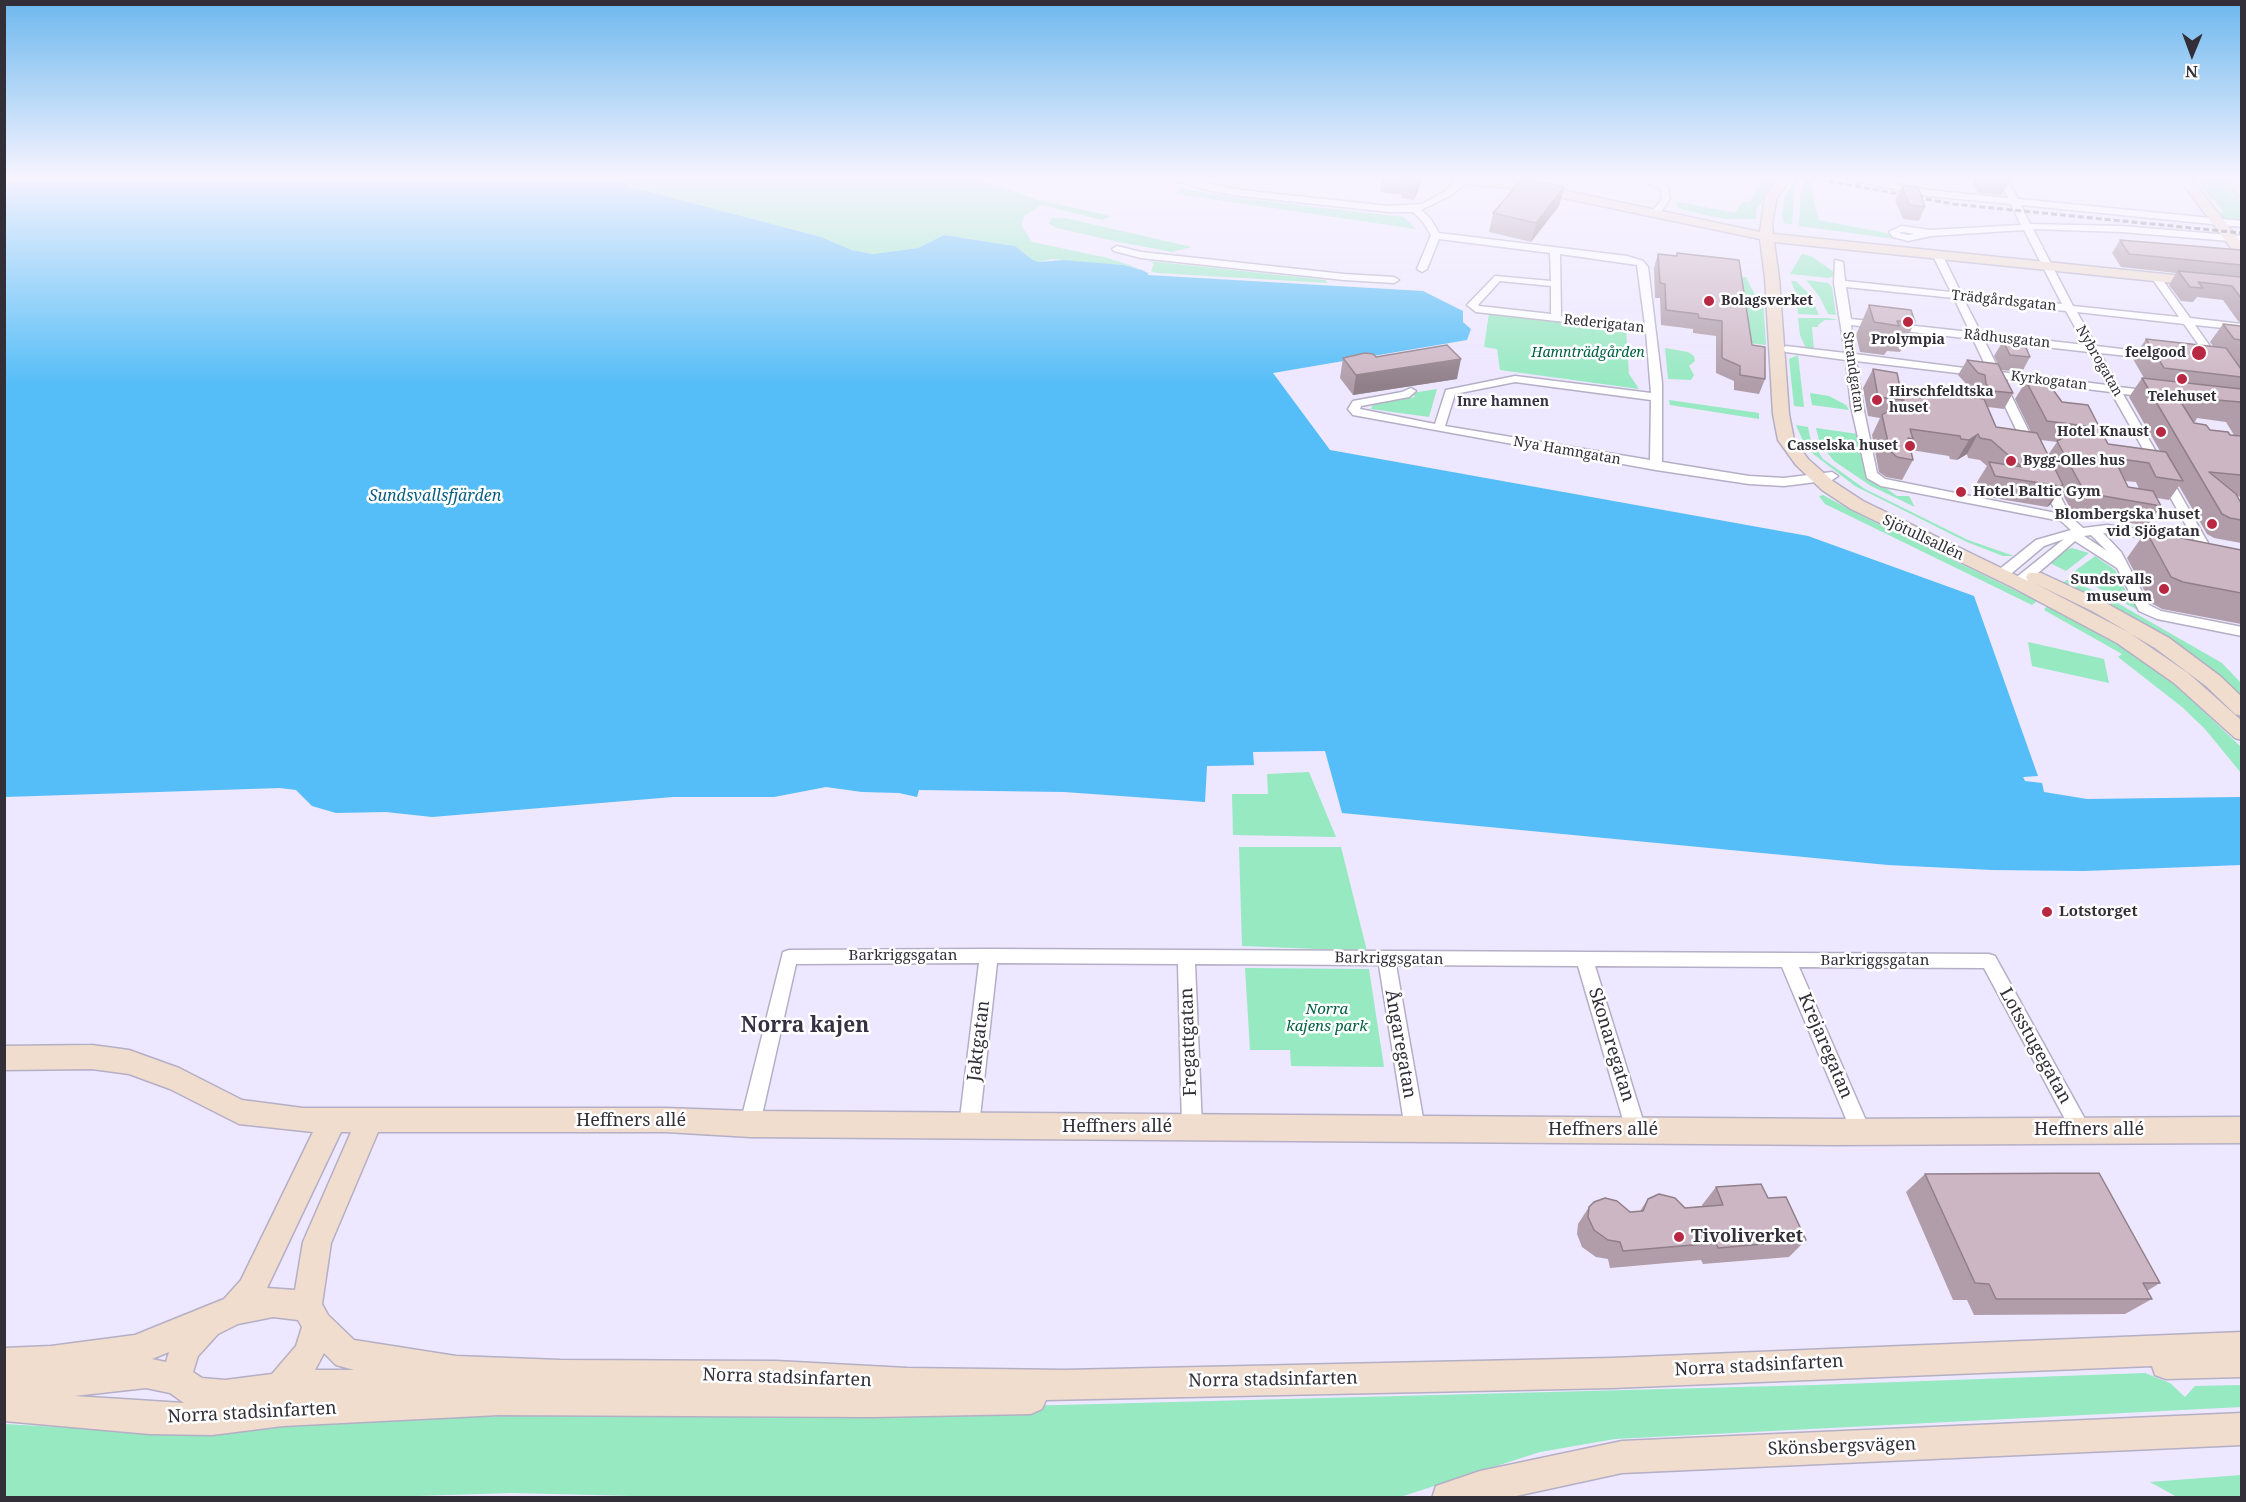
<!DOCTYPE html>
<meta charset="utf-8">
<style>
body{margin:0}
#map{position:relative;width:2246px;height:1502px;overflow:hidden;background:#ede7ff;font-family:"Noto Serif",serif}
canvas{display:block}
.frame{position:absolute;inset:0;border:6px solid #322f38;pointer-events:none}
.north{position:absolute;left:2162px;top:24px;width:60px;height:60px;-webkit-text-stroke:4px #fff;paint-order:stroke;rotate:181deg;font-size:16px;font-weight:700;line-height:24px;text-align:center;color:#322f38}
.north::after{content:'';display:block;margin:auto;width:21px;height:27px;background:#322f38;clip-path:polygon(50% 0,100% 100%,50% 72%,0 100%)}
</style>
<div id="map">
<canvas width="2246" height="1502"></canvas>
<div class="frame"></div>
<div class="north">N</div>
</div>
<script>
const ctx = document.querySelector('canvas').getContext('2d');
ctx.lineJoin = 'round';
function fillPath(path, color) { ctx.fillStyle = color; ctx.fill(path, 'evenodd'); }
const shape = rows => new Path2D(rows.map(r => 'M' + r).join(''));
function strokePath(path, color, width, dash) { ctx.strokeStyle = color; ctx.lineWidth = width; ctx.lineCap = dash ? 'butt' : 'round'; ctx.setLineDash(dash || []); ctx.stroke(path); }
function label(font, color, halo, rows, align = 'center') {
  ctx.font = font + ' "Noto Serif",serif'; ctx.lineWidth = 5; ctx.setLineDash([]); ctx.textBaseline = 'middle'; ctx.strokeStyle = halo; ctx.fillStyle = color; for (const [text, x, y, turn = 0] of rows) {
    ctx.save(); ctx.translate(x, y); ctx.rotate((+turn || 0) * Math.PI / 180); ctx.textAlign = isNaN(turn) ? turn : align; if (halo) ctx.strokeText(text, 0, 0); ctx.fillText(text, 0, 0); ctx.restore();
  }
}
const green = shape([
 [627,176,969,176,1038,200,1111,216,1102,220,1042,205,1024,216,1021,225,1032,242,1108,258,1138,268,1052,259,1039,262,1033,260,1015,246,944,235,918,248,874,254,852,250,821,237,628,186],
 [1764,176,1777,176,1757,209,1756,219,1726,219,1705,215,1678,208,1675,203,1679,202,1735,213,1742,202,1750,202],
 [2190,176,2222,176,2230,189,2235,191,2241,199,2239,199,2241,203,2241,221,2221,217,2218,212,2223,212,2213,199,2208,197,2197,178],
 [1796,177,1799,180,1795,186,1792,224,1785,224,1782,216,1784,197],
 [1805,178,1811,179,1813,198,1819,220,1886,233,1895,239,1799,226,1800,197],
 [1180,188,1231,197,1404,217,1416,229,1176,194],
 [1052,218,1065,218,1192,247,1172,252,1114,241,1057,228,1049,224],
 [1802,254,1811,256,1834,272,1835,276,1828,278,1790,274],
 [1150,261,1325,280,1328,283,1156,273,1151,271,1154,264],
 [1734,276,1746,277,1754,293,1763,298,1766,345,1749,343],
 [1806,280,1828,283,1832,287,1836,315,1828,314,1819,296],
 [1791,281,1796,281,1810,295,1819,315,1798,314,1796,294],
 [1489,313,1626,329,1629,374,1639,389,1500,370,1497,349,1484,347],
 [1798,318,1828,318,1839,320,1825,320,1818,325,1818,327,1812,327,1814,350,1806,349,1800,335],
 [1665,348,1688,352,1694,356,1695,361,1689,366,1694,375,1691,380,1668,379],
 [1798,355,1804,407,1794,406,1789,359],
 [1437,389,1429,417,1371,409,1373,404,1415,397,1412,393],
 [1810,393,1829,396,1846,405,1849,410,1812,405],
 [1669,400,1759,413,1759,419,1670,405],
 [1796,425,1808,427,1811,441,1823,459,1865,489,1968,540,2014,556,2003,556,1967,542,1855,486,1812,453,1803,441],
 [1816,428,1858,434,1860,447,1850,446,1851,451,1861,453,1866,474,1897,496,1909,496,1915,507,1871,486,1834,461,1820,444],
 [1823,495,1862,516,2037,601,2032,605,1825,504,1819,496],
 [2072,548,2089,553,2066,571,2050,563,2062,551],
 [2095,556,2115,570,2131,601,2142,610,2139,611,2072,573],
 [2067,580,2100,593,2222,663,2241,683,2241,702,2060,585],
 [2047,606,2127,650,2177,686,2241,747,2241,773,2205,729,2182,707,2118,657,2122,654,2044,610],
 [2028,642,2104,659,2109,683,2032,666],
 [1309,772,1336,837,1233,835,1232,794,1268,794,1267,774],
 [1239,847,1341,847,1367,951,1242,946],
 [1245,968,1369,969,1384,1067,1291,1066,1290,1050,1250,1050],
 [2145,1373,2170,1383,2185,1397,2195,1386,2242,1385,2241,1407,1615,1439,1540,1452,1397,1498,715,1498,512,1493,352,1498,5,1497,4,1424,111,1430,299,1422,656,1412,1060,1405,1815,1385],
 [2241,1475,2241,1497,2177,1497,2150,1482]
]);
const water = shape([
 [4,176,627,176,628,186,821,237,852,250,873,254,918,248,944,235,1015,246,1033,260,1039,262,1063,260,1123,265,1142,270,1148,273,1148,275,1423,291,1463,311,1463,322,1471,329,1467,340,1273,373,1330,450,1808,536,1974,596,2038,776,2023,777,2025,781,2042,783,2044,792,2087,799,2241,797,2241,865,2084,871,1992,870,1888,865,1342,813,1325,751,1253,752,1254,765,1207,766,1205,802,1064,792,919,790,917,797,899,793,862,792,826,787,774,797,673,797,432,817,386,812,336,813,312,806,296,790,280,788,5,797]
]);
const street = shape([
 [1159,176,1172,176,1241,190,1389,206,1422,204,1444,192,1453,183,1462,178,1468,178,1468,182,1450,196,1421,210,1430,218,1439,233,1627,256,1643,261,1648,267,1662,383,1662,462,1749,476,1784,478,1832,472,1838,476,1832,480,1784,486,1749,484,1656,470,1353,415,1348,409,1353,401,1402,392,1411,388,1416,391,1409,397,1361,406,1360,409,1435,424,1446,390,1515,376,1651,393,1646,331,1476,312,1467,305,1495,276,1551,281,1550,253,1439,239,1427,269,1422,272,1417,269,1431,235,1423,222,1413,212,1389,212,1241,196,1211,191,1159,176],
 [1560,254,1637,265,1645,325,1561,316,1560,254],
 [1500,281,1551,286,1551,314,1479,306,1478,305,1500,281],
 [1515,382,1651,400,1650,460,1445,426,1455,394,1515,382],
 [1630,176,1650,176,1668,186,1670,199,1658,216,1650,214,1662,199,1661,189,1630,176],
 [1843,176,1858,176,1928,190,2008,198,1998,176,2006,176,2018,199,2242,221,2242,227,2021,205,2030,224,2121,226,2242,236,2242,242,2121,232,2033,229,2073,306,2179,317,2151,277,2156,274,2159,275,2190,318,2242,324,2242,330,2195,325,2221,362,2216,365,2212,364,2184,324,2077,312,2096,346,2155,353,2160,356,2155,359,2100,353,2119,387,2152,391,2158,394,2152,397,2123,394,2208,543,2206,546,2202,547,2196,543,2111,392,2003,379,2037,448,2031,451,2025,448,1991,377,1856,361,1863,406,1877,473,1885,479,2056,513,2041,480,2043,477,2051,477,2070,516,2083,528,2107,525,2169,533,2171,536,2165,540,2103,533,2121,552,2149,605,2161,611,2242,627,2242,636,2157,619,2139,611,2117,568,2075,541,2023,586,2013,586,2011,583,2013,580,2064,539,2044,546,2006,578,1996,578,1994,575,1996,572,2036,540,2071,530,2061,521,1881,486,1867,478,1851,406,1846,360,1786,352,1781,349,1786,346,1845,353,1834,283,1835,260,1843,262,1845,281,1951,292,1932,254,1937,251,1942,254,1961,293,2062,304,2024,230,1931,236,1908,241,1893,237,1889,232,1901,226,1931,230,2021,225,2011,204,1928,196,1847,179,1843,176],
 [1902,232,1915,234,1908,235,1899,233,1902,232],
 [1846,287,1954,298,1970,332,1851,319,1846,287],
 [1964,300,2066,311,2085,345,1981,333,1964,300],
 [1851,325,1973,339,1988,371,1855,354,1851,325],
 [1984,340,2089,352,2107,385,2000,372,1984,340],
 [2091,535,2107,551,2084,536,2091,535],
 [1117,246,1141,252,1344,274,1394,277,1399,280,1394,283,1344,280,1141,258,1114,251,1112,249,1117,246],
 [989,949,1989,954,1995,956,2091,1130,2088,1136,2081,1139,2074,1136,1984,968,1799,967,1871,1132,1868,1138,1861,1141,1854,1138,1782,967,1595,966,1646,1130,1643,1136,1636,1139,1629,1136,1626,1130,1578,966,1396,965,1425,1129,1422,1135,1415,1138,1408,1135,1405,1129,1379,965,1195,964,1202,1127,1199,1133,1192,1136,1185,1133,1182,1127,1178,964,997,963,979,1126,976,1132,969,1135,962,1132,959,1126,979,963,796,964,760,1124,757,1130,750,1133,743,1130,740,1124,783,952,789,950,989,949]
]);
const secondary = shape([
 [1441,176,1520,181,1760,232,1765,196,1779,179,1783,178,1789,182,1777,197,1772,223,1773,234,2242,282,2242,290,1774,242,1779,278,1789,414,1794,440,1808,459,1834,482,1863,501,2028,581,2026,577,2029,573,2041,573,2106,603,2169,638,2220,676,2242,697,2242,716,2235,714,2206,686,2155,648,2131,634,2188,673,2242,721,2242,740,2235,738,2174,683,2117,643,2012,587,1851,509,1822,490,1796,465,1778,440,1773,414,1765,278,1760,239,1520,189,1459,184,1441,176],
 [2034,583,2092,611,2130,633,2034,583],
 [2177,176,2189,176,2242,244,2242,257,2237,256,2177,176],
 [2223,176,2235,176,2242,183,2242,195,2238,194,2223,176],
 [92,1045,129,1050,179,1068,242,1100,303,1108,666,1108,750,1111,1836,1119,2242,1117,2242,1143,1836,1145,750,1137,666,1132,378,1132,331,1243,322,1304,328,1315,354,1340,456,1356,560,1360,776,1361,907,1368,1065,1370,1612,1358,2242,1332,2242,1377,2166,1379,2155,1375,2152,1366,1612,1388,1046,1400,1042,1409,1031,1414,872,1417,499,1415,283,1426,212,1435,150,1434,4,1421,4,1348,51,1346,135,1335,224,1299,241,1280,313,1132,239,1124,170,1089,129,1074,92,1069,4,1070,4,1046,92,1045],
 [341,1132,351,1132,303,1242,295,1290,267,1288,341,1132],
 [273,1317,298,1320,302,1327,296,1346,272,1374,225,1380,202,1378,193,1372,198,1356,218,1334,238,1324,273,1317],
 [169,1352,166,1362,152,1359,169,1352],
 [324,1353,336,1365,354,1370,315,1370,324,1353],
 [146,1388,170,1393,184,1403,74,1396,146,1388],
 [2242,1413,2242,1445,1622,1473,1507,1498,1432,1498,1436,1486,1480,1471,1622,1441,2242,1413]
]);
const rail = shape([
 [1802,176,1953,204,2242,233]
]);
const wall = shape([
 [1383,176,1423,176,1421,184,1414,200,1401,198,1401,195,1380,192,1382,178],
 [1977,176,2006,176,2009,181,2002,195,1978,193,1973,183],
 [1902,186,1925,207,1919,221,1903,219,1895,200],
 [1564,187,1559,206,1531,242,1489,232,1493,213],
 [2120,240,2241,250,2241,323,2238,321,2223,300,2197,297,2193,302,2181,301,2169,285,2176,273,2121,267,2112,253],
 [1677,253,1752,345,1765,379,1759,394,1734,390,1734,381,1716,373,1716,336,1693,333,1693,329,1661,325,1660,298,1655,298,1654,268,1658,254,1676,256],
 [1869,305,1915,322,1900,352,1887,351,1884,355,1860,352,1856,335],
 [2223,324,2241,326,2241,387,2240,389,2241,389,2241,497,2237,496,2241,503,2241,543,2214,538,2207,534,2179,486,2169,500,2157,498,2161,506,2147,526,2079,513,2070,508,2060,489,2050,505,2047,507,1982,496,1977,482,1987,466,1980,460,1968,458,1967,454,1957,460,1950,459,1949,456,1911,450,1913,460,1902,480,1886,477,1879,472,1872,435,1880,418,1868,416,1863,388,1873,369,1900,387,1977,398,1976,391,1970,388,1958,375,1967,360,2013,393,2004,409,1988,407,1996,427,2031,432,2015,399,2026,381,2062,402,2108,444,2160,451,2129,397,2142,378,2144,378,2133,359,2146,339,2213,346,2210,342],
 [2197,418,2226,422,2234,435,2210,430,2194,423,2193,421,2195,422],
 [2041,440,2057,442,2048,455],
 [2125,481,2136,482,2139,489,2128,487],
 [2003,341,2030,357,2022,372,2001,370,1994,356],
 [1376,357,1457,379,1353,395,1340,378,1343,358],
 [2146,531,2241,550,2241,624,2162,609,2151,603,2127,558],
 [1925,1174,2160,1283,2147,1291,2152,1299,2125,1314,1974,1315,1967,1300,1953,1300,1906,1192],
 [1716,1187,1768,1198,1806,1240,1789,1257,1703,1264,1701,1260,1610,1268,1608,1259,1596,1257,1582,1247,1577,1234,1578,1224,1589,1207,1630,1212,1640,1211,1648,1199,1685,1208,1702,1206,1702,1205]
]);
const shadedWall = shape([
 [1421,176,1423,176,1421,184,1414,200,1416,186],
 [1564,187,1559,206,1531,242,1536,223],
 [1461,359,1457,379,1353,395,1356,375],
 [1978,434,1967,454,1957,460,1969,440],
 [2063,485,2050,505,2047,507,2060,486]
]);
const building = shape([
 [1383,176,1421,176,1416,186,1403,184,1404,181,1382,178,1383,176],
 [1983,176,2006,176,2009,181,1985,179,1983,176],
 [1523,178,1564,187,1536,223,1493,213,1523,178],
 [1902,186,1918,187,1925,207,1909,205,1902,186],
 [2120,240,2241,250,2241,265,2129,254,2120,240],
 [1677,253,1739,260,1752,345,1765,347,1765,379,1740,375,1740,366,1722,358,1722,321,1699,318,1698,314,1666,310,1665,284,1660,283,1658,254,1677,256,1677,253],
 [2178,271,2241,277,2241,298,2232,286,2198,282,2203,288,2190,287,2178,271],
 [1869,305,1911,310,1915,322,1897,321,1899,326,1874,322,1869,305],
 [2223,324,2241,326,2241,340,2234,339,2223,324],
 [2146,339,2226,348,2241,369,2241,377,2164,368,2146,339],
 [2003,341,2024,343,2030,357,2010,355,2003,341],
 [1447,345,1461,359,1356,375,1343,358,1365,353,1373,354,1376,357,1447,345],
 [1967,360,1998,364,2013,393,1993,391,1986,384,1985,375,1978,373,1967,360],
 [1873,369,1897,373,1900,387,1984,399,1996,427,2037,433,2063,485,2060,486,1995,476,1989,462,2022,467,1991,440,1980,438,1978,434,1969,440,1961,439,1960,436,1910,429,1913,439,1908,438,1913,460,1897,457,1890,451,1882,415,1904,400,1878,397,1873,369],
 [2142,378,2241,389,2241,405,2240,402,2206,399,2209,402,2179,399,2194,423,2206,425,2210,430,2228,432,2230,435,2241,436,2241,475,2209,472,2236,494,2241,503,2241,520,2230,518,2222,514,2142,378],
 [2026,381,2048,383,2062,402,2088,405,2108,444,2166,452,2183,481,2156,477,2149,463,2114,458,2128,487,2153,491,2161,506,2092,494,2083,489,2057,441,2086,426,2047,421,2026,381],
 [2146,531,2241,550,2241,593,2183,582,2171,577,2146,531],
 [2099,1173,2160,1283,2143,1283,2152,1299,1996,1299,1989,1284,1975,1283,1925,1174,2099,1173],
 [1761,1184,1768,1198,1786,1197,1806,1240,1718,1248,1716,1243,1623,1251,1620,1242,1608,1240,1594,1230,1588,1217,1589,1207,1594,1202,1605,1198,1617,1201,1630,1212,1643,1211,1648,1199,1659,1194,1675,1198,1685,1208,1723,1205,1716,1187,1761,1184]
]);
const markers = [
 [1709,301,6,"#b92843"],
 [1908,322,6,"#b92843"],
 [2199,353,8,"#b92843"],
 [2182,379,6,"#b92843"],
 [1877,400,6,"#b92843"],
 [2161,432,6,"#b92843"],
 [1910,446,6,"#b92843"],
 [2011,461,6,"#b92843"],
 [1961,492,6,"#b92843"],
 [2212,524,6,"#b92843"],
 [2164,589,6,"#b92843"],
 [2047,912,6,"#b92843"],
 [1679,1237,6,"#b92843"]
];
const farPoinames = [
 ["Bolagsverket",1721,301],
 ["Prolympia",1908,340,"center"],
 ["feelgood",2186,353,"right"],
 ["Hirschfeldtska",1889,392],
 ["huset",1889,408],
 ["Telehuset",2182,397,"center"],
 ["Hotel Knaust",2149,432,"right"],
 ["Casselska huset",1898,446,"right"],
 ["Bygg-Olles hus",2023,461]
];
const farStreetnames = [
 ["Trädgårdsgatan",2004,301,6],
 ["Rederigatan",1604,324,6],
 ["Rådhusgatan",2007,339,6],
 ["Nybrogatan",2099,361,60],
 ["Strandgatan",1853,372,82],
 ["Kyrkogatan",2049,381,7],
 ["Nya Hamngatan",1567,451,10]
];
const farParknames = [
 ["Hamnträdgården",1588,353]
];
const farNeighbourhoodnames = [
 ["Inre hamnen",1503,402]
];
const poiNames = [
 ["Hotel Baltic Gym",1973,492],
 ["Blombergska huset",2200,515,"right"],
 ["vid Sjögatan",2200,532,"right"],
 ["Sundsvalls",2152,580,"right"],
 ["museum",2152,597,"right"],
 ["Lotstorget",2059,912]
];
const streetNames = [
 ["Sjötullsallén",1923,538,25],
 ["Barkriggsgatan",903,956],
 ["Barkriggsgatan",1389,959,1],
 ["Barkriggsgatan",1875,961]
];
const parkNames = [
 ["Norra",1327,1010],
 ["kajens park",1327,1027]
];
const waterNames = [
 ["Sundsvallsfjärden",435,496]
];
const nearStreetnames = [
 ["Jaktgatan",979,1041,-83],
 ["Fregattgatan",1189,1042,-92],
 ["Ångaregatan",1400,1044,80],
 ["Skonaregatan",1611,1045,73],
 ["Krejaregatan",1825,1046,67],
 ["Lotsstugegatan",2035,1046,61],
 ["Heffners allé",631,1121],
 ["Heffners allé",1117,1127],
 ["Heffners allé",1603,1130],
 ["Heffners allé",2089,1130],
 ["Norra stadsinfarten",1759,1366,-3],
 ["Norra stadsinfarten",787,1378,2],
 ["Norra stadsinfarten",1273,1380,-1],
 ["Norra stadsinfarten",252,1413,-3],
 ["Skönsbergsvägen",1842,1447,-2]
];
const nearPoinames = [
 ["Tivoliverket",1691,1237]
];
const nearQuarternames = [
 ["Norra kajen",805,1026]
];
fillPath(green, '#96e9c1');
fillPath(water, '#55bdf7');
strokePath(street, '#b5afc6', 3);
strokePath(secondary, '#b5afc6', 3);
fillPath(street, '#fff');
fillPath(secondary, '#f0ddce');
strokePath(rail, '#797483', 3, [6, 3]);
fillPath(wall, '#b09da9');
fillPath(shadedWall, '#907f89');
fillPath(building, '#cdb6c4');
strokePath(building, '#907f89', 1.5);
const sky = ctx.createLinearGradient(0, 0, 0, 386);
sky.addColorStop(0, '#6db8ee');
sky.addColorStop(0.46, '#f7f4ff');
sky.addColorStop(1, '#f7f4ff00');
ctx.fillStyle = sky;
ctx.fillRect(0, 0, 2246, 386);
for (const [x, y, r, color] of markers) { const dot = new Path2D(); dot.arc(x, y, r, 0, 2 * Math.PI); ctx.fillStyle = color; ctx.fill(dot); strokePath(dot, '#fff', 2); }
label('bold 14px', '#322f38', '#fff', farPoinames, 'left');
label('14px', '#322f38', '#fff', farStreetnames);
label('italic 14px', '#006041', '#fff', farParknames);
label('bold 14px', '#353042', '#fff', farNeighbourhoodnames);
label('bold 15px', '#322f38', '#fff', poiNames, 'left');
label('15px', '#322f38', '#fff', streetNames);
label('italic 15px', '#006041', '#fff', parkNames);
label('italic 16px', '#095c82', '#fff', waterNames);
label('18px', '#322f38', '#fff', nearStreetnames);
label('bold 18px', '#322f38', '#fff', nearPoinames, 'left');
label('bold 21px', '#353042', '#fff', nearQuarternames);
</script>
